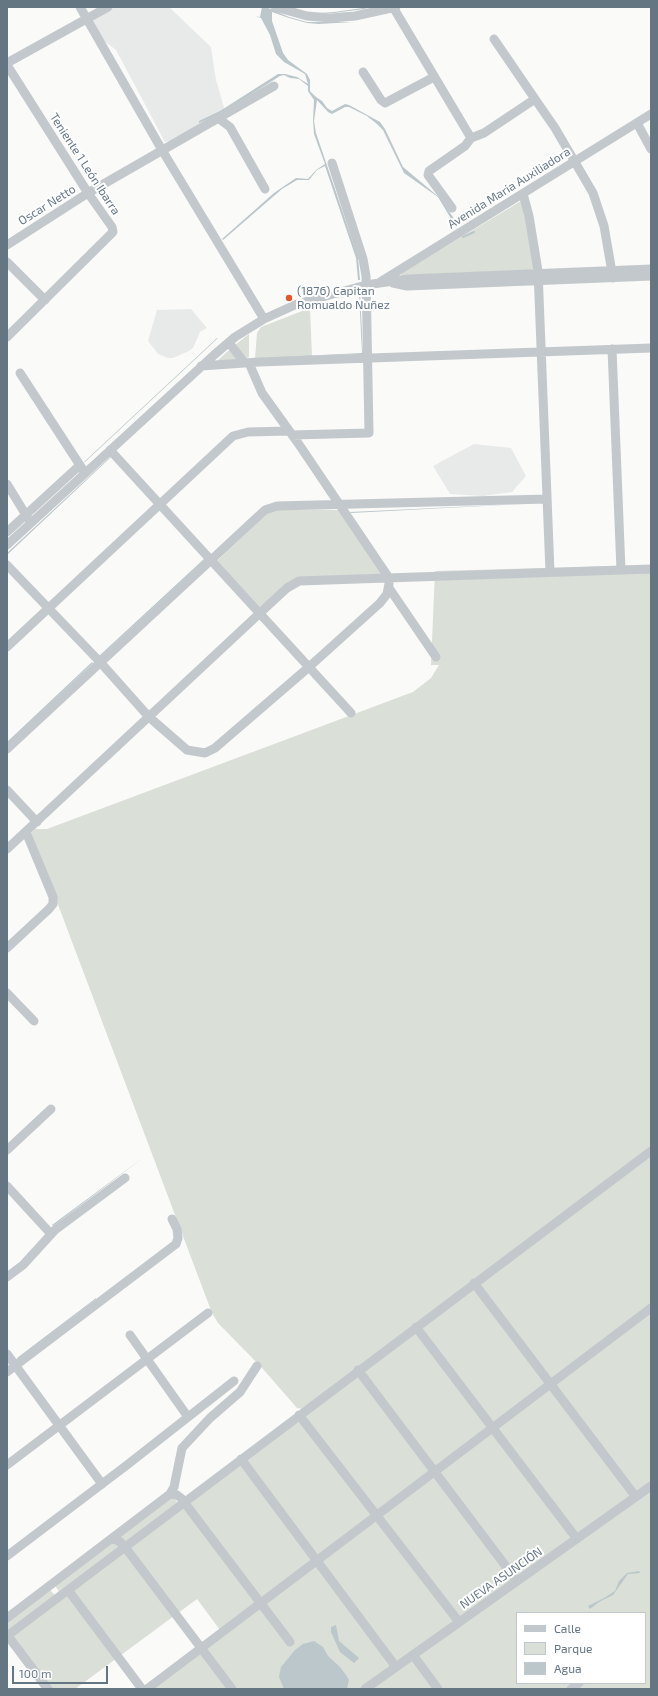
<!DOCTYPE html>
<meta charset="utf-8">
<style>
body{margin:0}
#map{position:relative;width:658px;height:1696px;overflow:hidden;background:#fafaf8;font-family:"Exo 2",sans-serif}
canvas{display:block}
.frame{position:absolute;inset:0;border:8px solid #657683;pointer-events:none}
.legend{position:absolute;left:516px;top:1612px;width:130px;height:72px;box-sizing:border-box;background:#fff;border:1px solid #c1c8cd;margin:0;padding:5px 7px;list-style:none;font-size:12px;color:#657683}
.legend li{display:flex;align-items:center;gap:8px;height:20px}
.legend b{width:20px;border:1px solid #c1c8cd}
.scale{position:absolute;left:12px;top:1666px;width:96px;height:18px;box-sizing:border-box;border:2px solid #657683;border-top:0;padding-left:5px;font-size:12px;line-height:14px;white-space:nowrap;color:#657683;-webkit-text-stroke:3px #fff;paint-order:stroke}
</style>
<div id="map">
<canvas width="658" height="1696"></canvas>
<div class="frame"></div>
<ul class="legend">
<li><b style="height:5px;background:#c3c8cc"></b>Calle</li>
<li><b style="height:11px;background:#dadfd7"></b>Parque</li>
<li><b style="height:11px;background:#bbc7cb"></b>Agua</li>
</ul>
<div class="scale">100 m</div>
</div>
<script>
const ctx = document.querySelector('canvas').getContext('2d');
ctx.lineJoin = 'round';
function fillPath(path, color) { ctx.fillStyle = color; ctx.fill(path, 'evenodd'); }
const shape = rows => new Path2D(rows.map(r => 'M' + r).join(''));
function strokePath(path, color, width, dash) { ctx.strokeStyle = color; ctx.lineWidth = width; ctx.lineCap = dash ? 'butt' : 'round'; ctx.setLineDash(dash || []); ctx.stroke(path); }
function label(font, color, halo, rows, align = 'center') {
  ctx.font = font + ' "Exo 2",sans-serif'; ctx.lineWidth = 4; ctx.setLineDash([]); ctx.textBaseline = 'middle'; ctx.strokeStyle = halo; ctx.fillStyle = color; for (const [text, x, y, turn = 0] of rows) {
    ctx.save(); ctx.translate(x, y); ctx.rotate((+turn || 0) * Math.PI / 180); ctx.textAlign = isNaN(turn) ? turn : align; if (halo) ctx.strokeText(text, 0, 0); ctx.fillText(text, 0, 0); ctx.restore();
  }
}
const built = shape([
 [114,7,169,7,211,47,216,80,225,111,199,133,165,142,116,50,104,41,92,22,95,18],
 [191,309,207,328,200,332,193,348,189,351,173,358,168,358,158,354,148,341,157,310],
 [474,444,511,448,526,476,512,492,483,496,450,494,433,466]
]);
const green = shape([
 [521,201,526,217,534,270,401,275,402,273],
 [310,308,312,357,255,358,257,333,261,327],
 [249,334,249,357,247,358,235,345],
 [228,351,230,351,240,360,217,361],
 [281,509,340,510,382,574,300,578,260,607,217,561,269,512],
 [651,565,651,1150,303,1409,297,1408,263,1369,218,1323,212,1313,31,833,35,829,47,829,413,692,431,678,439,665,431,665,435,571],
 [651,1153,651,1689,146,1689,223,1634,197,1599,75,1689,42,1689,7,1642,7,1621,50,1590,55,1595,59,1591,55,1586,172,1495,178,1503],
 [517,1613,645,1613,645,1683,517,1683]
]);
const water = shape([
 [243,7,255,16,260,17,262,7,266,7,289,17,307,22,353,22,319,24,307,23,289,18,272,12,272,21,283,53,288,60,307,74,310,80,310,91,316,97,322,101,327,108,332,111,345,104,349,105,380,122,385,129,403,167,440,198,459,226,456,227,438,197,404,173,383,130,377,124,367,116,349,107,345,107,332,114,328,112,317,100,314,121,316,133,358,257,360,280,358,280,356,258,325,166,317,170,309,180,297,180,282,189,223,240,222,239,274,193,296,178,308,179,316,170,325,164,314,134,313,121,314,100,308,91,308,86,299,79,290,78,284,75,280,76,223,112,199,123,199,121,220,111,278,74,285,74,297,77,308,84,305,74,284,62,276,54,270,35,261,18,255,16],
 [292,7,320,12,334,12,370,7,364,9,334,13,320,12],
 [360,292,363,354,258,358,362,353,359,293,333,300],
 [217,338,218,338,85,462,84,462],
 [110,457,111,457,7,555,7,553],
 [541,503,351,513,350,512],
 [205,558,206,559,100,657,99,656],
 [92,662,93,663,7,744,7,742],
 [144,1157,53,1226,52,1225],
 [96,1298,96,1299,18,1359,17,1358],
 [639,1571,640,1573,628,1574,613,1595,599,1602,590,1609,588,1606,604,1598,615,1591,619,1581,627,1573],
 [336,1625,339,1641,359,1658,354,1663,340,1652,331,1632,331,1627],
 [314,1641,323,1647,328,1656,340,1667,346,1675,349,1680,347,1689,284,1689,279,1677,281,1667,295,1650,303,1644]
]);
const stream = shape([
 [463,237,474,232]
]);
const minor = shape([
 [80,7,162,150,264,319],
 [275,7,307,16,331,18,355,16,396,7],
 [393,7,471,138,484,133,535,99,555,128,593,193,604,226,613,278],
 [494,39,535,99],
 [7,63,108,7],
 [7,65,88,193,112,227,113,232,7,337],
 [363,72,381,100,385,103,434,77],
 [218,118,230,127,265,189],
 [637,123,651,149],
 [523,194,529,216,538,271,550,572],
 [452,208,428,175,429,171,465,146,471,138],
 [7,245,88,193,274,86],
 [7,262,45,300],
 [380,282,651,114],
 [393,283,407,286,651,276],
 [229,343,245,363],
 [612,349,621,570],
 [201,366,259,362,651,348],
 [20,373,85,473],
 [292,435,369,433,366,276,363,259,332,163],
 [110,450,351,713],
 [7,484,29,520],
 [7,532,80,465],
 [7,545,214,355,235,337,264,319,297,304,366,285,407,279,651,269],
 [7,565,100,662,149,717,187,750,205,753,215,748,309,667,380,603,387,594,389,584,389,578,298,443,262,393,249,363],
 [389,588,436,657],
 [7,647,233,436,248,432,289,431],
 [7,749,265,510,277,506,547,499],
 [7,790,37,822],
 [7,849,260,613,287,588,299,581,651,569],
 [7,948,49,909,53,904,53,897,26,832],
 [7,993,34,1021],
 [7,1150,51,1109],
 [7,1186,51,1234],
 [7,1277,23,1265,55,1230,125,1178],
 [474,1283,636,1497],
 [416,1327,577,1539],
 [130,1335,188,1417],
 [7,1354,102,1484],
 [358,1370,517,1581],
 [7,1372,176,1244,178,1238,177,1229,172,1219],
 [299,1415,459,1622],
 [241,1459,396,1667],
 [7,1465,208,1313],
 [170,1494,177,1495,181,1498,290,1642],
 [112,1539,119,1541,125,1547,232,1689],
 [7,1556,127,1465,234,1381],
 [68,1590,142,1689],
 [7,1618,170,1494,174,1487,182,1448,210,1418,240,1392,257,1366],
 [7,1636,651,1151],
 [8,1636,48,1689],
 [413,1655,438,1689],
 [147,1689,651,1308],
 [365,1689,651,1486],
 [571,1689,579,1683]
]);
const markers = [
 [289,298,4,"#e4572e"]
];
const streetNames = [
 ["Teniente 1 León Ibarra",85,164,57],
 ["Avenida Maria Auxiliadora",509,188,-32],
 ["Oscar Netto",47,205,-32],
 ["NUEVA ASUNCIÓN",501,1578,-35]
];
const poiNames = [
 ["(1876) Capitan",297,291],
 ["Romualdo Nuñez",297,305]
];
fillPath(built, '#e8e9e9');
fillPath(green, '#dadfd7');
fillPath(water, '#bbc7cb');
strokePath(stream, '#bbc7cb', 2);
strokePath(minor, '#c3c8cc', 9);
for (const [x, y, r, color] of markers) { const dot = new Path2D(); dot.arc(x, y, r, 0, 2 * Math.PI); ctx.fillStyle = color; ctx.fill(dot); strokePath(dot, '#fff', 1.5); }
label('12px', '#657683', '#fff', streetNames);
label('12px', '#657683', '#fff', poiNames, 'left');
</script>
